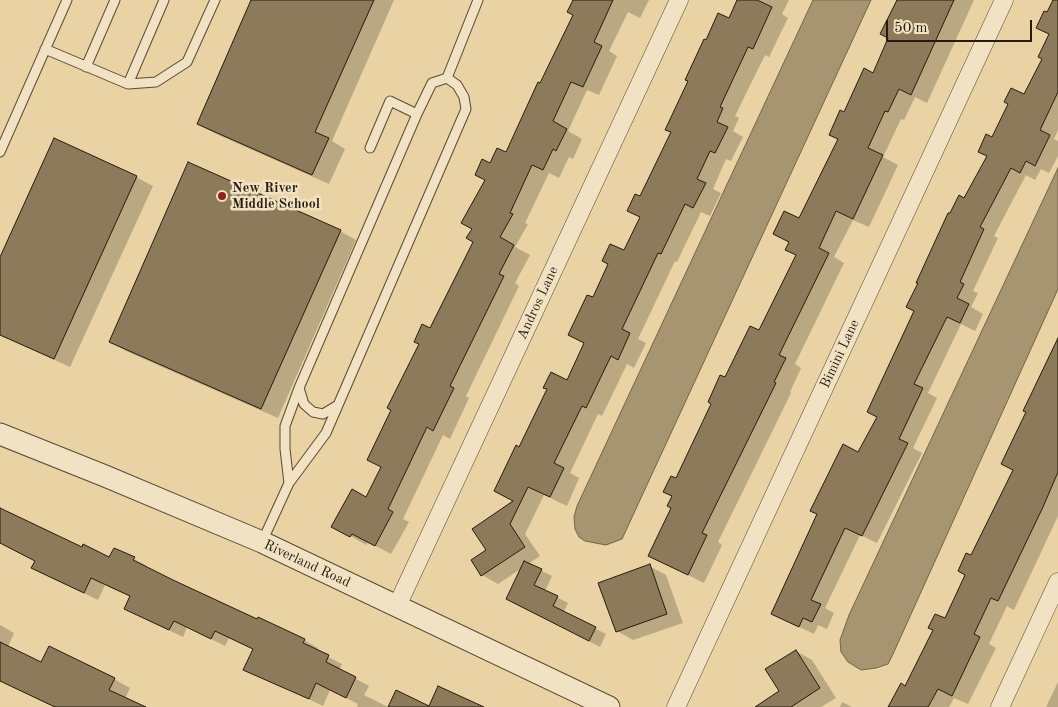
<!DOCTYPE html>
<style>
body{margin:0}
#map{position:relative;width:1058px;height:707px;overflow:hidden;background:#e9d2a3;font-family:"Old Standard TT",serif}
canvas{display:block}
.scale{position:absolute;left:886px;top:20px;width:146px;height:22px;box-sizing:border-box;border:2px solid #271b0d;border-top:0;padding-left:6px;font-size:15px;line-height:18px;white-space:nowrap;color:#271b0d;-webkit-text-stroke:4px #f1e2c3;paint-order:stroke}
</style>
<div id="map">
<canvas width="1058" height="707"></canvas>
<div class="scale">50 m</div>
</div>
<script>
const ctx = document.querySelector('canvas').getContext('2d');
ctx.lineJoin = 'round';
function fillPath(path, color) { ctx.fillStyle = color; ctx.fill(path, 'evenodd'); }
const shape = rows => new Path2D(rows.map(r => 'M' + r).join(''));
function strokePath(path, color, width, dash) { ctx.strokeStyle = color; ctx.lineWidth = width; ctx.lineCap = dash ? 'butt' : 'round'; ctx.setLineDash(dash || []); ctx.stroke(path); }
function label(font, color, halo, rows, align = 'center') {
  ctx.font = font + ' "Old Standard TT",serif'; ctx.lineWidth = 5; ctx.setLineDash([]); ctx.textBaseline = 'middle'; ctx.strokeStyle = halo; ctx.fillStyle = color; for (const [text, x, y, turn = 0] of rows) {
    ctx.save(); ctx.translate(x, y); ctx.rotate((+turn || 0) * Math.PI / 180); ctx.textAlign = isNaN(turn) ? turn : align; if (halo) ctx.strokeText(text, 0, 0); ctx.fillText(text, 0, 0); ctx.restore();
  }
}
const water = shape([
 [813,0,871,0,622,539,606,545,585,541,579,537,575,529,574,517,577,506,813,0],
 [1058,168,1058,289,893,654,888,664,876,668,861,670,848,662,841,652,840,640,849,615,1058,168]
]);
const shadow = shape([
 [253,0,394,0,332,141,345,149,329,184,214,133,198,124],
 [574,0,649,0,640,18,628,12,609,51,617,56,599,95,587,90,568,131,582,139,573,159,569,157,559,178,549,173,525,223,528,224,515,247,530,255,515,283,519,286,466,396,469,398,450,439,443,435,403,519,409,522,391,554,368,542,366,545,349,535,382,467,431,329,474,241,473,228,491,164,507,154,574,15],
 [739,0,789,0,782,14,788,18,769,57,765,55,735,116,739,118,733,131,743,137,731,161,726,159,713,189,721,193,710,216,701,212,677,262,675,261,638,339,646,343,634,368,627,364,602,416,598,414,570,473,579,478,567,506,544,495,525,534,540,556,528,564,552,576,545,591,568,603,563,613,606,634,600,647,518,605,522,568,498,584,482,575,514,502,520,448,568,382,585,344,570,335,624,252,641,217,641,198,672,132,706,41,729,19],
 [904,0,974,0,927,103,915,97,904,120,901,119,883,157,898,165,869,227,853,220,834,257,844,263,795,364,801,368,790,392,791,393,718,542,722,545,704,583,650,556,673,507,676,480,726,379,760,332,798,256,790,243,774,234,800,220,839,139,845,114,874,74],
 [1054,0,1058,0,1058,130,1054,139,1058,141,1058,156,1049,173,1041,169,1035,180,1026,175,994,236,998,238,973,291,978,293,971,307,983,314,975,331,961,324,928,393,937,398,913,448,922,453,877,543,860,535,825,608,834,613,827,629,818,625,814,634,787,621,859,454,878,417,965,200,988,156,993,139,1025,96,1043,59,1050,34,1048,14],
 [136,177,153,186,70,367,0,335,0,260],
 [340,231,356,240,278,418,126,351,110,341],
 [1058,337,1058,516,1014,610,1007,606,989,644,996,648,968,704,954,698,949,707,890,707,906,687,945,620,967,575,972,557,1015,470,1028,412,1025,410],
 [0,509,82,548,110,558,134,559,147,566,147,568,258,621,304,640,318,648,316,651,342,664,339,670,369,686,364,695,388,707,357,707,358,704,330,690,323,706,245,669,254,650,229,638,225,646,187,627,183,637,139,616,131,597,105,585,98,600,46,575,33,568,36,561,0,543],
 [649,566,666,575,683,623,633,640,617,631],
 [0,625,14,633,8,647,42,663,114,679,130,688,125,699,142,707,54,707,0,681],
 [796,651,812,660,836,698,821,707,768,707,781,692],
 [1058,682,1058,707,1046,707],
 [842,702,852,707,840,707]
]);
const building = shape([
 [251,0,374,0,315,132,329,138,312,175,197,124,251,0],
 [573,0,613,0,594,42,602,46,583,87,571,82,553,121,567,129,556,151,553,149,543,170,532,165,510,213,513,214,500,237,514,245,499,274,504,276,450,386,454,388,433,431,427,427,388,509,393,512,375,546,352,534,350,537,331,527,352,489,366,497,381,467,367,460,391,410,387,408,419,344,414,342,422,324,430,328,473,242,466,238,472,229,461,223,485,180,475,175,482,159,490,163,497,148,506,152,538,82,540,83,573,15,567,12,573,0],
 [737,0,757,0,772,7,753,49,748,47,720,107,723,108,717,122,728,127,715,153,710,151,697,179,706,183,693,208,685,204,661,254,658,253,622,329,630,333,618,360,611,356,586,408,582,406,554,463,564,468,550,497,528,487,510,524,525,547,481,576,471,560,486,550,472,529,513,501,494,491,516,445,519,447,547,389,543,388,551,372,567,380,584,343,568,335,587,295,593,297,608,264,602,261,610,244,624,250,640,217,627,211,635,194,640,196,671,132,665,130,688,81,685,80,704,39,706,40,718,13,729,18,737,0],
 [897,0,954,0,911,95,899,89,888,112,885,111,868,148,883,155,853,219,836,211,819,248,829,253,779,355,786,358,774,382,776,383,702,533,707,535,688,575,648,556,671,508,667,506,672,496,663,492,671,476,676,478,711,404,708,402,720,375,725,377,750,326,759,330,796,255,785,250,789,242,773,234,784,211,799,218,838,139,829,135,840,110,844,112,864,68,873,73,888,38,880,34,897,0],
 [1053,0,1058,0,1058,92,1040,130,1050,135,1035,166,1026,161,1020,173,1011,168,980,227,984,229,960,282,964,284,957,298,969,304,960,323,947,317,914,384,923,388,899,439,908,443,862,536,845,528,811,600,821,604,812,622,803,618,799,627,771,614,817,514,810,511,843,444,858,452,877,417,867,412,914,311,906,307,918,283,916,283,948,213,950,213,959,195,964,198,987,156,978,152,986,134,992,137,1008,104,1004,102,1011,88,1024,94,1042,59,1038,57,1049,34,1036,28,1044,11,1047,12,1053,0],
 [54,138,137,176,54,359,0,335,0,257,54,138],
 [188,162,341,230,261,409,109,342,188,162],
 [1058,338,1058,472,1043,507,998,601,991,598,974,634,980,637,952,696,938,689,928,707,888,707,901,683,905,686,933,630,928,628,935,614,945,618,965,575,958,571,966,553,971,555,1013,470,1001,464,1026,412,1023,411,1058,338],
 [0,508,82,547,83,544,109,557,114,548,135,557,133,560,173,580,257,619,258,617,305,639,303,643,329,655,326,662,356,677,346,698,316,683,309,699,243,670,253,649,215,631,211,639,174,621,169,630,124,609,130,596,91,578,84,593,31,568,35,561,0,543,0,508],
 [524,561,542,569,534,585,558,596,553,606,596,627,589,641,506,599,524,561],
 [650,564,667,614,616,632,598,583,650,564],
 [0,642,41,662,49,646,115,678,109,690,146,707,55,707,0,681,0,642],
 [796,650,820,688,791,707,755,707,779,691,765,669,796,650],
 [438,686,484,707,388,707,396,690,429,706,438,686]
]);
const service = shape([
 [45,49,128,84,156,82,187,62,215,0],
 [86,67,115,0],
 [128,84,164,0],
 [370,148,390,101,417,114],
 [0,152,67,0],
 [299,388,304,404,313,412,323,414,338,405],
 [289,483,285,449,285,426,299,388,417,114,432,83,447,78,478,0],
 [262,542,289,483,326,433,466,109,464,97,457,85,447,78]
]);
const minor = shape([
 [397,606,679,0],
 [676,707,1004,0],
 [1000,707,1058,582]
]);
const tertiary = shape([
 [0,434,105,476,262,542,609,707]
]);
const markers = [
 [222,196,5,"#8f2418"]
];
const poiNames = [
 ["New River",232,188],
 ["Middle School",232,204]
];
const streetNames = [
 ["Andros Lane",538,303,-65],
 ["Bimini Lane",840,354,-65],
 ["Riverland Road",307,564,25]
];
fillPath(water, '#a79470');
strokePath(water, '#746448', 1);
fillPath(shadow, '#0003');
fillPath(building, '#8c7a5b');
strokePath(building, '#271b0d', 1);
strokePath(service, '#584932', 11);
strokePath(minor, '#584932', 19);
strokePath(tertiary, '#584932', 23);
strokePath(service, '#f1e2c3', 9);
strokePath(minor, '#f1e2c3', 18);
strokePath(tertiary, '#f1e2c3', 21);
for (const [x, y, r, color] of markers) { const dot = new Path2D(); dot.arc(x, y, r, 0, 2 * Math.PI); ctx.fillStyle = color; ctx.fill(dot); strokePath(dot, '#f1e2c3', 2); }
label('bold 14px', '#271b0d', '#f1e2c3', poiNames, 'left');
label('14px', '#271b0d', '#f1e2c3', streetNames);
</script>
